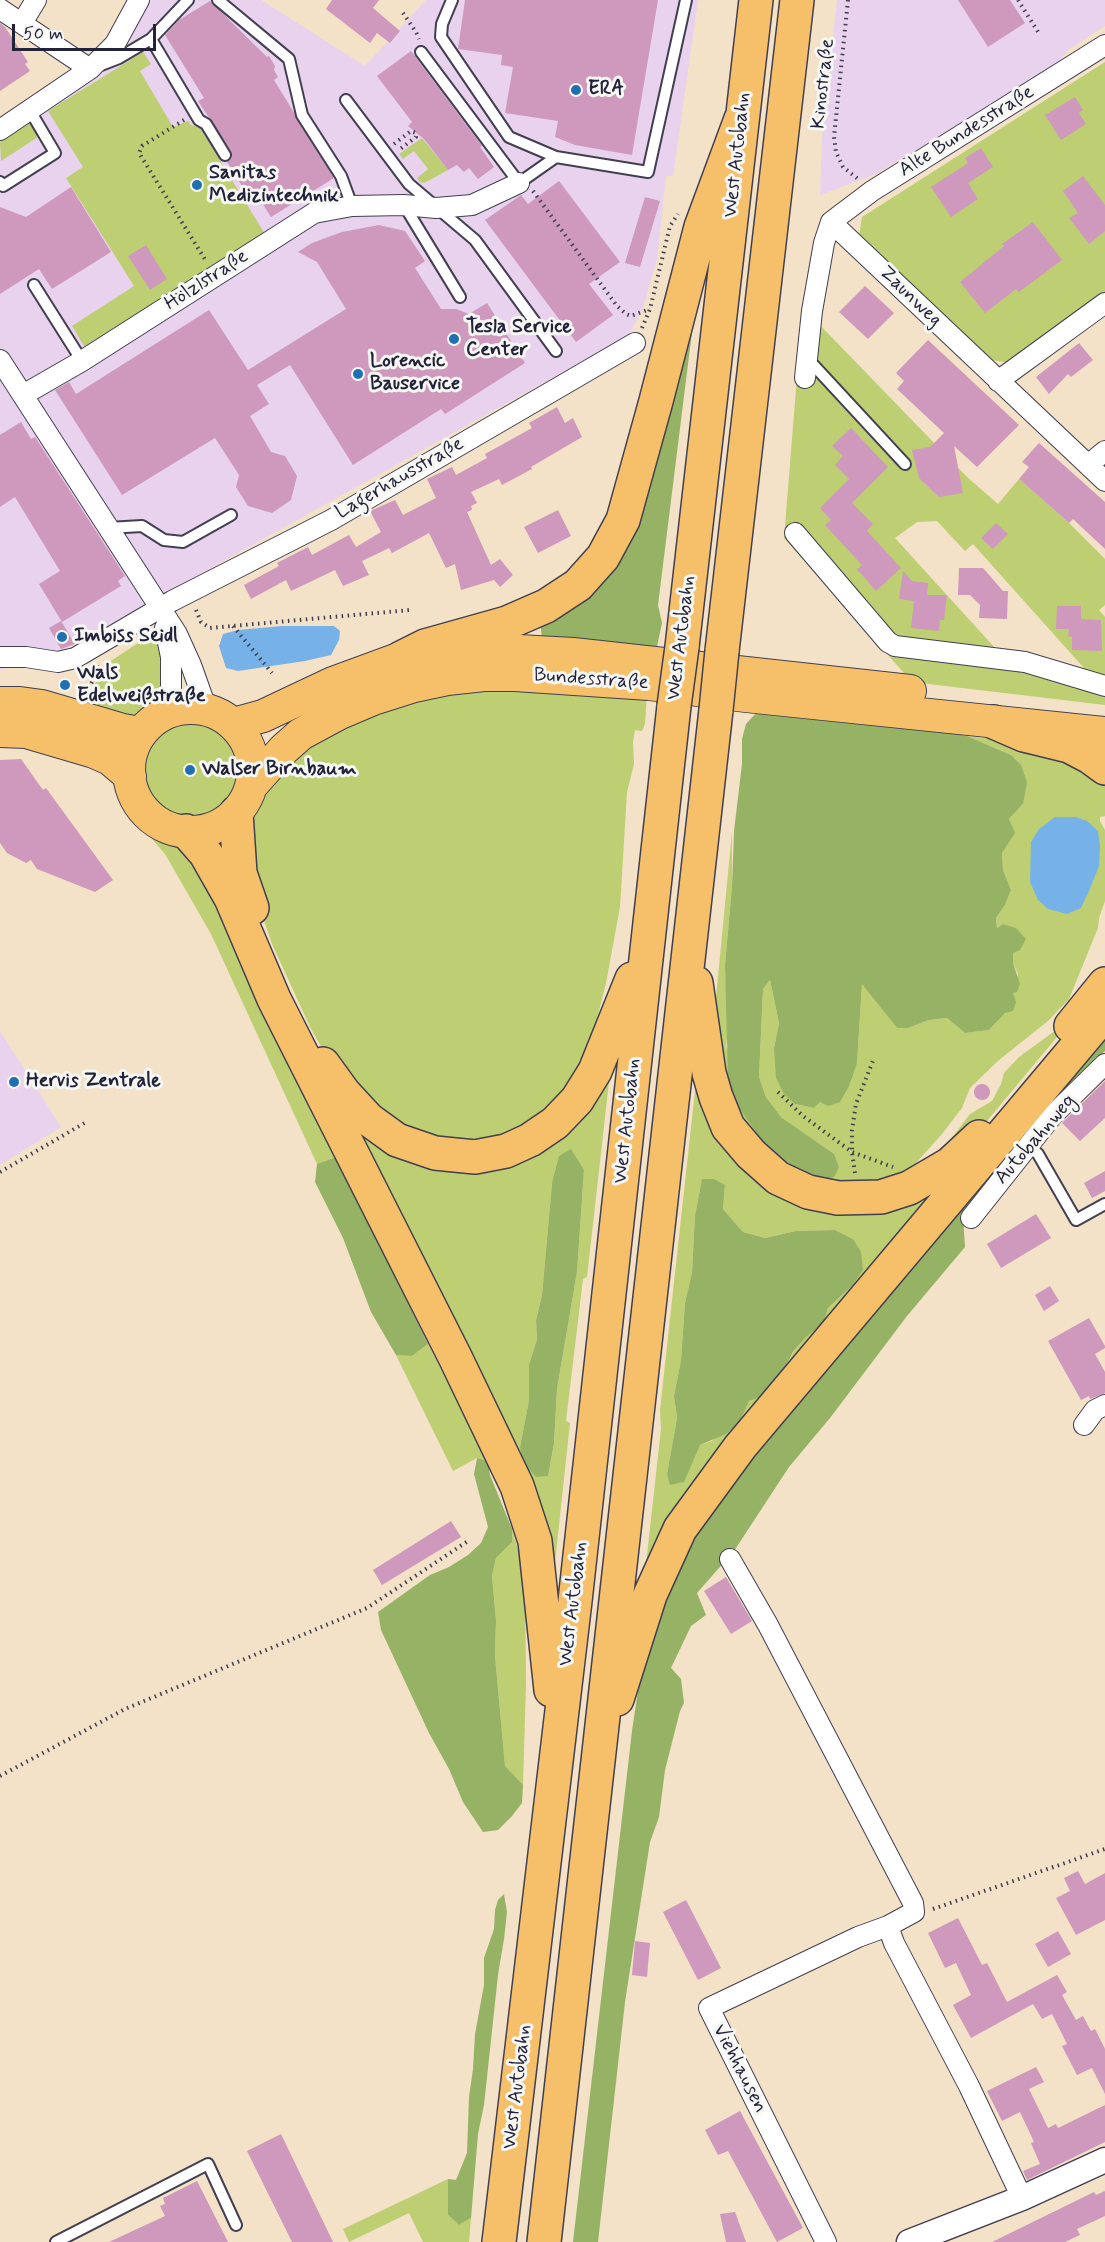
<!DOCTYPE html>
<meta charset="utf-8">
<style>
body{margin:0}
#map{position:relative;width:1105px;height:2242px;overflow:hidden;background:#f3e1c8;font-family:Mynerve,sans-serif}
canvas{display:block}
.scale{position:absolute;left:12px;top:24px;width:144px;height:27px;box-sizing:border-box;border:3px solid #22223b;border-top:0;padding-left:8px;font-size:18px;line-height:21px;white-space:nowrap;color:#22223b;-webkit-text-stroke:4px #f6f6f2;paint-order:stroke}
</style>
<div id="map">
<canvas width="1105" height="2242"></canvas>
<div class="scale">50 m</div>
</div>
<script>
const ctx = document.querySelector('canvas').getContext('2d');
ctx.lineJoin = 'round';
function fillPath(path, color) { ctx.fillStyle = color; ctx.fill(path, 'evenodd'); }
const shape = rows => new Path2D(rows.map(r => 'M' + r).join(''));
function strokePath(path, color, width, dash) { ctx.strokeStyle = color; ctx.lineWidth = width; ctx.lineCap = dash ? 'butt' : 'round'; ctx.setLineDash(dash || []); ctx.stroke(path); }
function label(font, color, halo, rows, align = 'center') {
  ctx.font = font + ' Mynerve,sans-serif'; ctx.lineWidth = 6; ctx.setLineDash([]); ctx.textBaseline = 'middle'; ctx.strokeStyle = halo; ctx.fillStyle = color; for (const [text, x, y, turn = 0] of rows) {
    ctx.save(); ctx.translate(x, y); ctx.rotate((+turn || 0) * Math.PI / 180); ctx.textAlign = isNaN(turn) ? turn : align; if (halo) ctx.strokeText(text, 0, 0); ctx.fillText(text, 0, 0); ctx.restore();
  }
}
const built = shape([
 [145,0,261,0,365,66,426,0,698,0,673,176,666,176,657,259,643,308,629,335,62,651,0,670,0,138,96,72],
 [837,0,1105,0,1105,26,1069,49,1056,65,876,174,820,195,822,137],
 [0,1031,61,1127,0,1165]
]);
const green = shape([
 [143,52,151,64,140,71,173,127,188,121,191,125,200,128,265,234,89,346,84,346,72,326,134,286,66,178,83,167,48,111],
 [1105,62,1105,293,1010,363,992,360,859,236,862,217],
 [30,122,38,137,1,161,0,141],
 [422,138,448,170,424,183,420,182,417,178,428,169,414,151,403,159,399,154],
 [815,320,967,477,998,504,1019,479,1069,523,1105,559,1105,605,1099,610,1105,617,1105,681,1092,677,973,544,965,551,937,521,917,522,895,538,1016,671,1105,690,1105,705,912,682,784,538,797,377],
 [155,632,161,634,163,681,157,698,147,710,132,716,100,710,88,700,103,666],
 [498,686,647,690,645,724,642,731,635,730,633,742,634,764,627,792,620,907,606,983,592,1038,595,1042,551,1117,472,1146,388,1123,327,1057,310,1027,272,944,258,903,251,822,260,797,303,747,339,726,446,692],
 '142 769a49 49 0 1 1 98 0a49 49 0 1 1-98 0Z',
 [967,736,1040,745,1105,778,1105,816,1100,817,1100,821,1105,830,1105,901,1099,918,1098,928,1069,999,1048,1021,999,1060,970,1088,962,1108,942,1134,899,1182,841,1190,766,1155,723,1090,715,1008,732,832,732,886,725,965,728,1028,726,1047,761,1139,790,1164,805,1135,782,1118,766,1097,759,1077,763,989,770,980,779,1023,774,1048,795,1104,814,1108,857,1063,862,983,897,1028,908,1028,929,1020,947,1018,965,1033,989,1030,1005,1013,1018,974,1013,963,1013,953,1026,939,1015,928,1003,924,997,928,996,918,1005,905,1011,890,1003,870,1002,853,1014,833,1009,819,1023,804,1011,755],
 [146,832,183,847,198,860,336,1157,317,1164,211,934,165,854],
 [1067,1022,1067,1025,987,1121,929,1168,970,1114,992,1101,1001,1084,1004,1073,1019,1057],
 [610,1073,587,1277,583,1279,566,1421,570,1423,554,1572,346,1114,456,1167],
 [584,1170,577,1272,557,1389,554,1445,548,1476,520,1447,529,1400,529,1365,537,1339,536,1320,542,1295,552,1183],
 [696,1082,783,1190,949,1175,645,1573,661,1429,660,1410],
 [702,1180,725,1185,723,1209,743,1232,765,1238,796,1231,835,1230,853,1239,863,1270,853,1285,828,1308,824,1322,804,1338,793,1353,777,1384,749,1401,712,1441,700,1445,667,1474,677,1418,674,1396,681,1360,685,1303,692,1272,695,1215],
 [428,1344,488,1461,477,1458,453,1471,396,1355,412,1356],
 [512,1529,525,1574,526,1683,523,1785,505,1767,495,1656,496,1620,492,1576,496,1558,512,1542],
 [448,2179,448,2215,459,2225,471,2218,469,2242,423,2242,409,2213,349,2242,343,2229]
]);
const forest = shape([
 [682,332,692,332,658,605,662,623,655,656,542,638,540,621,587,590],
 [758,711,848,717,967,736,1011,755,1021,765,1027,782,1023,804,1009,819,1015,833,1002,853,1003,870,1011,890,1005,905,996,918,997,928,1003,924,1016,928,1026,939,1020,950,1013,953,1013,963,1020,984,1017,992,1013,993,1016,1002,1013,1011,1005,1013,989,1030,965,1033,947,1018,929,1020,908,1028,897,1028,862,984,857,1063,849,1086,840,1102,828,1106,820,1102,814,1108,795,1104,784,1094,776,1078,774,1048,779,1023,770,980,763,989,759,1077,766,1097,782,1118,834,1154,839,1167,834,1177,824,1180,809,1177,790,1164,761,1139,737,1105,728,1080,725,965,732,886,734,831,742,764,742,739,746,724],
 [1105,1031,1105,1051,1082,1073,963,1217,965,1247,907,1316,830,1418,789,1467,734,1551,697,1593,706,1615,691,1626,671,1668,681,1679,684,1703,680,1711,665,1770,659,1817,650,1842,625,2002,598,2242,573,2242,632,1731,643,1657,662,1594,693,1537,758,1449],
 [571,1149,584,1170,577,1272,557,1389,554,1444,548,1476,536,1477,524,1464,520,1447,529,1400,529,1365,537,1339,536,1320,542,1295,552,1183,559,1156],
 [336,1157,428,1344,412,1356,396,1355,371,1312,343,1238,315,1182,317,1164],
 [702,1179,714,1179,725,1185,723,1209,743,1232,765,1238,796,1231,835,1230,853,1239,861,1252,863,1270,853,1285,828,1308,824,1322,804,1339,793,1352,777,1384,769,1394,749,1401,740,1421,726,1434,700,1445,684,1482,670,1485,667,1474,677,1418,674,1396,681,1360,685,1303,692,1272,695,1215],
 [477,1458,488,1461,490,1475,512,1529,512,1542,496,1558,492,1576,496,1620,495,1656,505,1766,523,1785,522,1803,512,1816,498,1830,483,1832,463,1802,449,1769,429,1733,381,1630,378,1612,430,1575,449,1567,468,1555,481,1543,488,1527,474,1474],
 [504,1894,507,1912,504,1939,498,1975,484,2105,478,2134,471,2218,459,2225,448,2215,448,2179,456,2180,467,2153,469,2097,473,2069,475,2034,484,1985,484,1958,494,1929,495,1910,498,1900]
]);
const water = shape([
 [282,626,334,626,340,631,339,640,331,655,305,661,238,671,226,668,219,646,223,634,238,630],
 [1055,817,1076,817,1087,821,1098,831,1100,845,1099,866,1089,891,1081,908,1067,914,1048,909,1038,900,1030,882,1031,842,1039,829]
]);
const building = shape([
 [332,0,379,0,373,8,400,31,390,43,377,33,370,43,326,9],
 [465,0,658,0,632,155,575,145,555,137,558,121,505,113,513,67,501,65,502,55,458,49],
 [958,0,1010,0,1025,23,988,47],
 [210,1,267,57,269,56,275,66,274,70,278,77,274,80,334,178,271,217,254,190,247,194,227,162,232,158,231,151,198,101,204,98,165,35,179,20],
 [0,23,5,27,28,62,25,64,30,71,0,91],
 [411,51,482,146,480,147,494,167,478,179,469,168,464,172,457,165,448,170,424,139,408,126,412,122,377,76],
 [1075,97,1083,110,1079,113,1086,124,1061,140,1045,115],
 [981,148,993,167,968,183,978,199,951,217,931,187,968,163,965,158],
 [1083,176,1105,205,1105,231,1089,244,1069,218,1078,213,1063,191],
 [559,181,620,262,589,284,613,315,576,342,485,220,521,195,528,204],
 [71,187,111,252,52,289,39,269,0,294,0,207,26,217],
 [645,197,660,201,640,267,625,263],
 [1033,222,1062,260,1019,292,1016,289,985,313,960,282,1004,246,1002,244],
 [379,225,405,231,425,261,415,268,441,309,456,309,469,314,487,303,525,363,445,414,441,409,353,465,290,365,257,385,269,404,250,416,271,452,285,456,297,476,291,500,272,513,248,506,236,487,239,475,215,438,122,495,55,390,69,382,76,394,209,310,248,370,346,309,317,262,298,252,312,243,342,232],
 [146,245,167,279,150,290,128,256],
 [865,286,894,313,868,339,839,312],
 [928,340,1019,425,977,467,954,446,963,493,939,497,919,478,912,450,930,447,944,433,897,389,904,381,896,373],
 [1079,343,1093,360,1071,377,1068,374,1049,394,1036,377],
 [557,407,565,423,573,418,582,437,531,467,532,469,502,485,499,479,471,492,477,503,471,506,472,510,467,512,491,565,500,559,513,575,500,587,494,580,461,590,455,564,446,568,429,533,392,553,389,548,362,561,369,575,343,586,335,570,291,591,286,580,251,599,244,585,279,566,277,563,308,547,312,555,349,535,356,547,381,532,370,511,395,500,403,515,436,498,427,479,452,467,456,475,487,458,485,454,532,428,529,423],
 [21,422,31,439,35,437,125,576,118,581,121,586,62,622,39,584,60,571,15,497,0,507,0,435],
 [851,428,888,467,852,503,873,524,867,531,901,568,876,591,857,569,862,565,825,525,831,520,820,508,849,479,835,465,843,456,832,446],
 [1039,443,1105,502,1105,549,1073,519,1069,523,1019,479,1029,467,1022,462],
 [558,510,571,536,538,553,524,527],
 [996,523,1008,534,993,549,981,538],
 [959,568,983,568,1003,591,1008,591,1007,619,979,618,980,605,970,595,958,595],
 [903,571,912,581,928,583,927,595,947,595,944,620,940,620,939,631,911,628,914,601,899,599],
 [1057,606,1081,606,1081,619,1101,620,1102,651,1072,650,1072,637,1068,636,1069,629,1056,629],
 [61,621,75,644,61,649,49,628],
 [21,759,43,790,46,788,113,880,95,892,37,869,31,860,26,863,7,853,0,843,0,760],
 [1105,1081,1105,1118,1080,1141,1062,1123],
 '974 1092a8 8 0 1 1 16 0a8 8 0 1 1-16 0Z',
 [1105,1171,1105,1191,1092,1198,1084,1183],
 [1036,1214,1051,1238,1001,1268,987,1244],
 [1050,1286,1059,1301,1044,1311,1035,1295],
 [1089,1318,1105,1346,1105,1348,1095,1354,1105,1372,1105,1393,1090,1399,1089,1396,1081,1400,1048,1341],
 [451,1521,461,1537,382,1585,373,1570],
 [726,1577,752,1621,731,1634,704,1591],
 [1078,1871,1085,1884,1105,1873,1105,1920,1076,1935,1056,1898,1070,1891,1064,1878],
 [686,1900,721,1968,698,1980,663,1912],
 [958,1918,982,1965,987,1963,1007,2002,1057,1975,1067,1992,1062,1995,1076,2020,1083,2016,1091,2031,1095,2029,1105,2049,1105,2094,1092,2068,1077,2075,1062,2046,1067,2044,1052,2014,1042,2019,1033,2004,971,2038,953,2005,971,1995,956,1963,945,1968,928,1933],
 [1058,1931,1071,1954,1048,1967,1035,1944],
 [635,1941,650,1943,647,1977,632,1975],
 [1036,2067,1044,2082,1029,2089,1048,2128,1056,2124,1058,2128,1105,2105,1105,2142,1027,2180,1023,2171,1040,2164,1031,2143,1034,2142,1020,2112,1002,2121,987,2091],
 [740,2111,803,2228,777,2242,728,2151,718,2155,705,2130],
 [281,2134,333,2242,292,2242,247,2151],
 [197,2181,228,2242,109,2242,165,2216,160,2206,165,2204,163,2198],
 [1105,2191,1105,2216,1077,2229,1080,2235,1065,2242,992,2242,1094,2192,1096,2195],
 [735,2212,746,2242,726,2242,720,2214]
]);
const path = shape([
 [848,0,834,137,836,152,843,167,858,179],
 [1018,0,1040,35],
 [403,13,416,32,419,39],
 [184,120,142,146,139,153,206,261],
 [394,144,411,131,416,133,416,137,399,150],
 [533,191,617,306,626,314,631,316,650,309],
 [642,328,650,309,670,226,678,214],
 [196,610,201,622,210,628,410,610],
 [233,626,272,673],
 [86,694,100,666],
 [778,1092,803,1116,852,1152,893,1167],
 [0,1172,88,1121],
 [855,1173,852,1152,852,1130,856,1104,874,1058],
 [0,1776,125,1709,367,1608,468,1541],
 [933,1909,1105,1849]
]);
const service = shape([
 [218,0,289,59,302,115,341,176,352,206],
 [452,0,442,24,441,37,509,137,556,157,648,172,686,0],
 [151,39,188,0],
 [421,52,519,183,556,157],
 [101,65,119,58,151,39,199,120,206,124,225,155],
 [346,100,409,184,475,240,556,351],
 [0,182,3,186,55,153,29,109],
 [404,205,460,297],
 [34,285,82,361],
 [806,357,905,464],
 [108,528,142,526,164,540,183,542,231,515],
 [1028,1145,1038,1154,1076,1220,1105,1204],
 [56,2242,208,2164,236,2225]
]);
const minor = shape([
 [0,9,90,69],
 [22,23,36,0],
 [0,130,90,69,115,44,139,0],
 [831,222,872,191,1105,45],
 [0,360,177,634,191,665,207,710],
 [805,378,812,311,824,243,831,222,1105,481],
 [998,381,1105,303],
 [23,395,82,361,314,213,352,206,404,205,436,208,472,205,519,183],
 [1088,465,1105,451],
 [795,533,888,642,895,646,1025,662,1105,686],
 [0,657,26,657,58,662,75,658,172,601,331,520,635,343],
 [161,716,167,705,171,687,171,657,165,628],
 [971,1218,1052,1116,1105,1064],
 [1084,1425,1095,1410,1105,1405],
 [730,1559,768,1625,913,1903,914,1912,888,1926,894,1943,969,2086,1022,2198],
 [826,2242,709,2008,858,1937,888,1926]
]);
const tertiary = shape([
 [909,2242,1022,2198,1105,2160]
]);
const primary = shape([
 [0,703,20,703,42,706,123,730,140,733],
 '129 770a62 62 0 1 1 124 0a62 62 0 1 1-124 0Z',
 [234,724,263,716,333,683,401,658,501,650,573,654,910,691],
 [0,731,26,732,94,752,110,759,130,776],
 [251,786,284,749,301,734,340,713,373,699,414,686,447,679,484,675,515,675,649,684,746,696,1105,733]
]);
const motorway = shape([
 [682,647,756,0],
 [722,651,797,0],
 [401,658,425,646,507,623,546,606,578,585,603,557,623,520,656,401,701,227,741,119],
 [994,722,1024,735,1069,746,1090,757,1105,768],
 [236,813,240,873,252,908],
 [186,831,206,854,231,898,274,999,455,1357,517,1486,535,1541,551,1690],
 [696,983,709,1073,716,1097,728,1127,751,1154,778,1178,808,1192,838,1198,881,1197,909,1188,950,1164,979,1137],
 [1071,1026,1105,984],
 [323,1064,344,1093,368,1119,397,1140,435,1153,475,1157,506,1151,530,1140,555,1123,577,1100,595,1071,632,979],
 [617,1699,650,1595,680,1529,740,1447,1105,1013],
 [499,2242,575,1601,674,706],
 [544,2242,716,710]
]);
const motorwayBridge = shape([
 [674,706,682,647],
 [716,710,722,651]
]);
const markers = [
 [576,90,6,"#1f6fb2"],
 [197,185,6,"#1f6fb2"],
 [454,339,6,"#1f6fb2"],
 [358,374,6,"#1f6fb2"],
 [62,637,6,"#1f6fb2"],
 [65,685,6,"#1f6fb2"],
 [190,770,6,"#1f6fb2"],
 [14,1082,6,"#1f6fb2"]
];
const streetNames = [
 ["Kinostraße",824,84,-84],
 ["Alte Bundesstraße",967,132,-32],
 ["West Autobahn",738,155,-84],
 ["Hölzlstraße",207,281,-33],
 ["Zaunweg",910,297,44],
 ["Lagerhausstraße",400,479,-30],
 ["West Autobahn",682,638,-83],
 ["Bundesstraße",591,680,4],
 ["West Autobahn",628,1121,-84],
 ["Autobahnweg",1036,1140,-49],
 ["West Autobahn",574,1604,-83],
 ["Viehhausen",739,2069,63],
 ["West Autobahn",518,2087,-83]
];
const poiNames = [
 ["ERA",588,90],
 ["Sanitas",209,174],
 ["Medizintechnik",209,197],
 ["Tesla Service",466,328],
 ["Center",466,351],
 ["Lorencic",370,362],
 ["Bauservice",370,385],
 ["Imbiss Seidl",74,637],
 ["Wals",77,674],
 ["Edelweißstraße",77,697],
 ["Walser Birnbaum",202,770],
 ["Hervis Zentrale",26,1082]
];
fillPath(built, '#e8d2ee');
fillPath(green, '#bdcf72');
fillPath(forest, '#96b264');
fillPath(water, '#76b2e8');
fillPath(building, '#ce99bc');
strokePath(service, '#413f50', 14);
strokePath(minor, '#413f50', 22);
strokePath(tertiary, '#413f50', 27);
strokePath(primary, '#413f50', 34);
strokePath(motorway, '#413f50', 36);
strokePath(path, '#413f50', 4, [1.5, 4.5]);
strokePath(service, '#fff', 10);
strokePath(minor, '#fff', 20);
strokePath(tertiary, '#fff', 24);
strokePath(primary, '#f6c06b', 32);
strokePath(motorway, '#f6c06b', 33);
strokePath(motorwayBridge, '#413f50', 36, []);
strokePath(motorwayBridge, '#f6c06b', 33);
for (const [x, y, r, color] of markers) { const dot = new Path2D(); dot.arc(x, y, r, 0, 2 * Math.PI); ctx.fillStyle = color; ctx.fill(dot); strokePath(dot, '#f6f6f2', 2); }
label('20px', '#22223b', '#f6f6f2', streetNames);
label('bold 20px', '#22223b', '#f6f6f2', poiNames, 'left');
</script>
